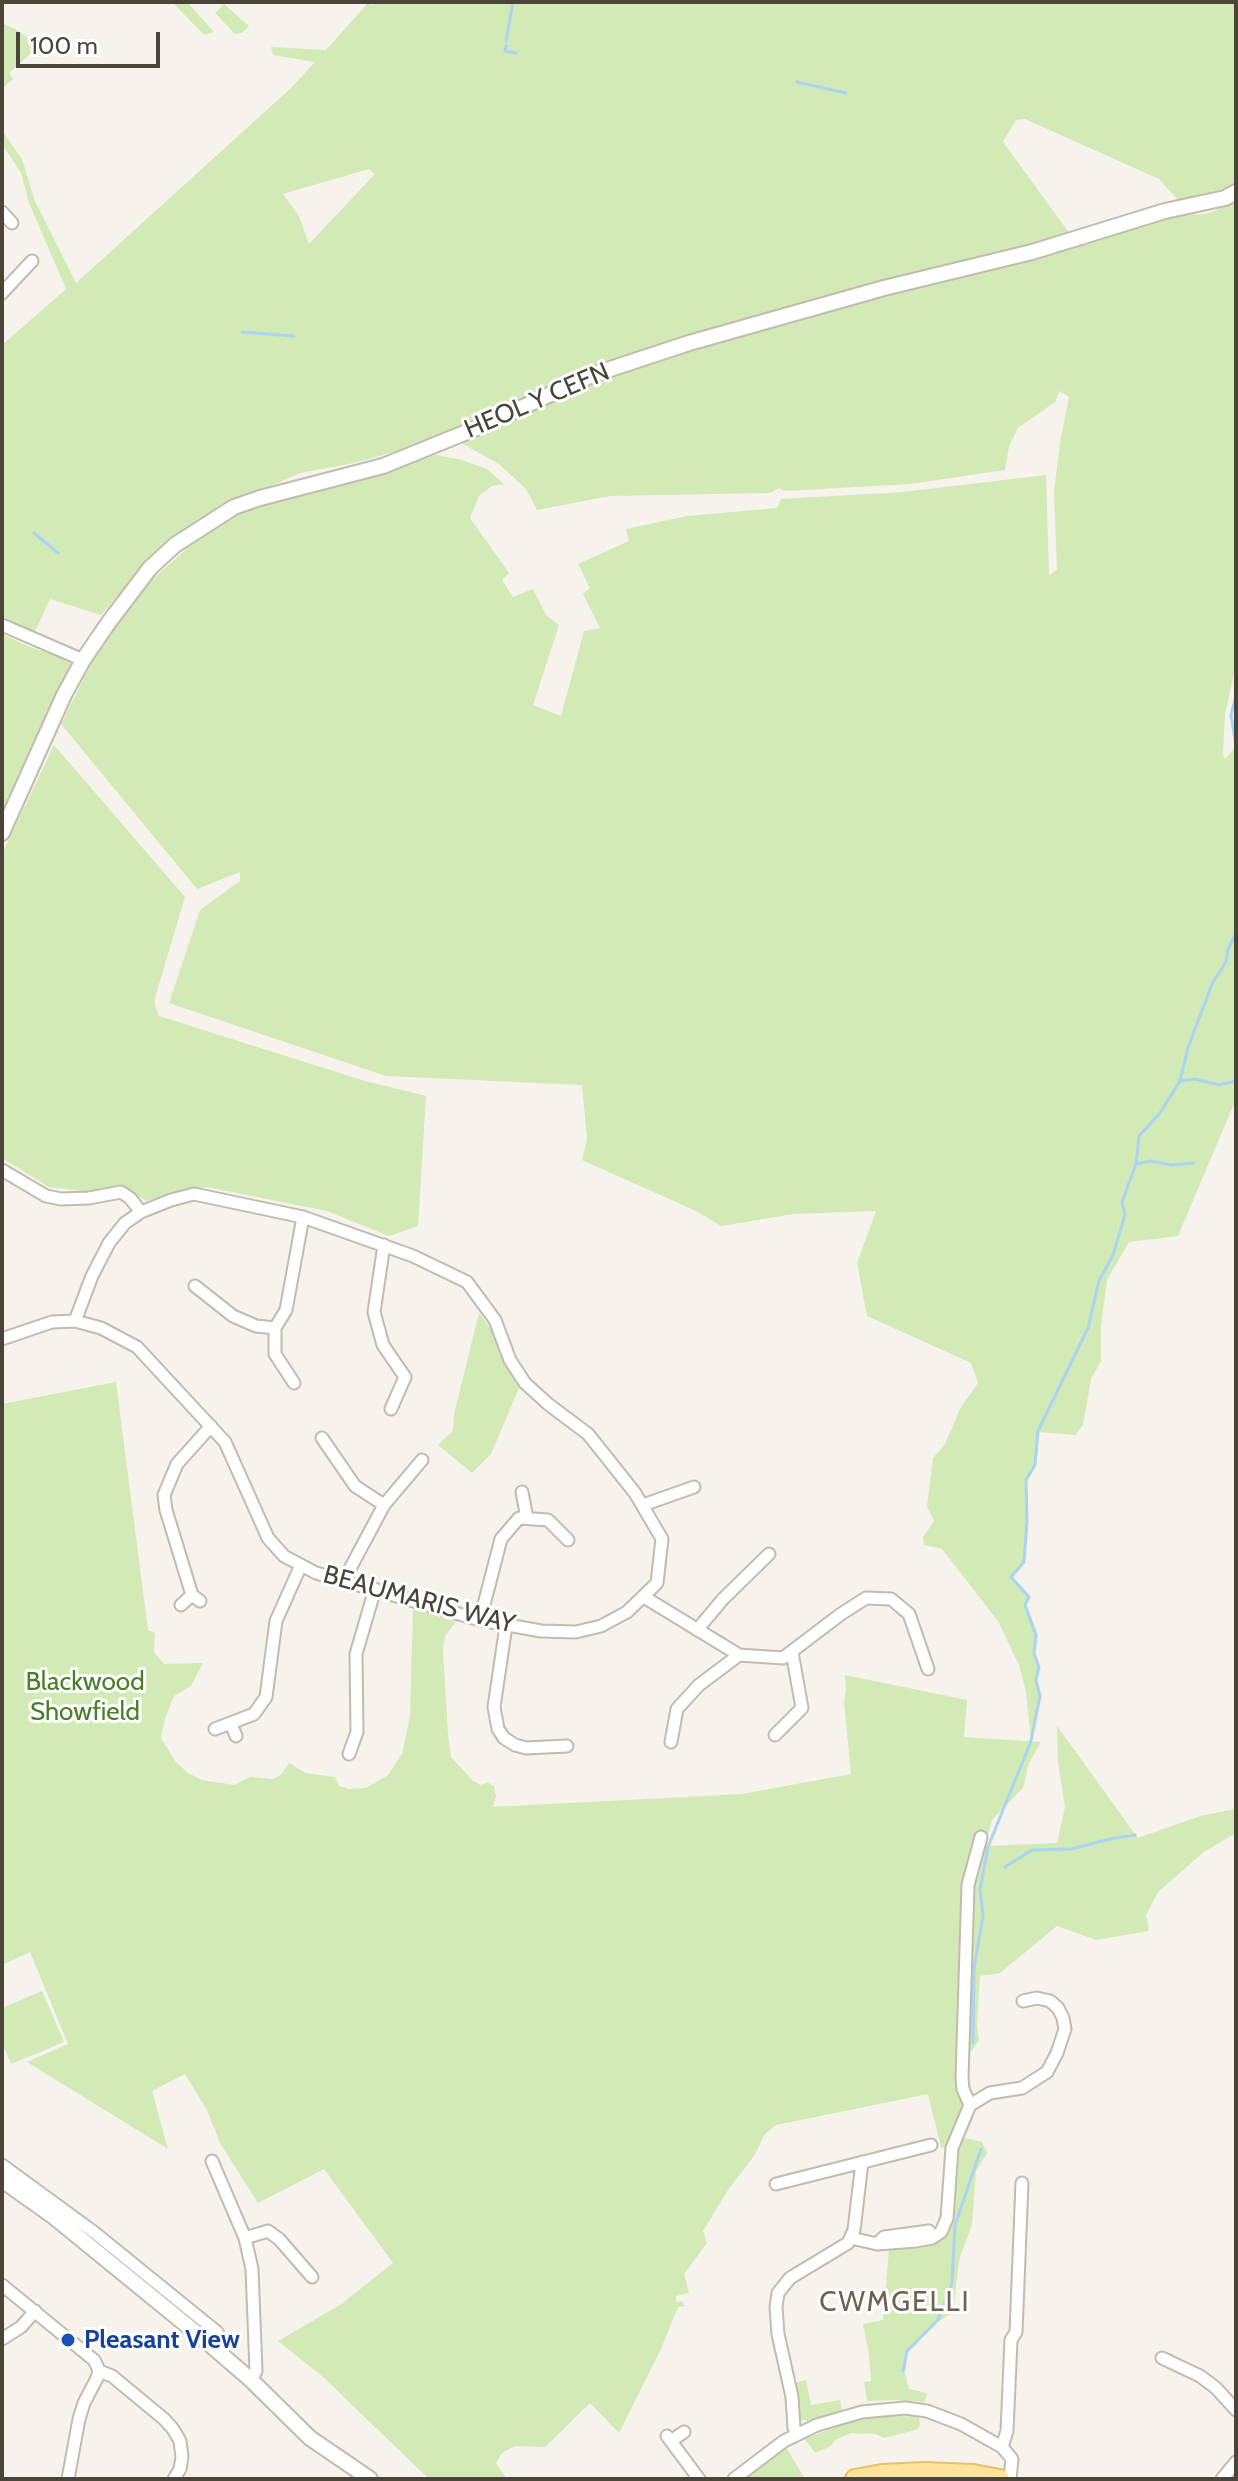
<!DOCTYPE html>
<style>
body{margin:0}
#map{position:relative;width:1238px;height:2481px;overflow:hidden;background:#f6f3ec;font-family:Cabin,sans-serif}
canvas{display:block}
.frame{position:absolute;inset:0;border:4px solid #4b4439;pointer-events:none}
.scale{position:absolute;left:16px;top:32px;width:144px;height:36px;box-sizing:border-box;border:4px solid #4b4439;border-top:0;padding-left:10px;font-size:24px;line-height:28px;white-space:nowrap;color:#4b4439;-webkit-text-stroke:6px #fff;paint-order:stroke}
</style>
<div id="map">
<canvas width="1238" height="2481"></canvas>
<div class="frame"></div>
<div class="scale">100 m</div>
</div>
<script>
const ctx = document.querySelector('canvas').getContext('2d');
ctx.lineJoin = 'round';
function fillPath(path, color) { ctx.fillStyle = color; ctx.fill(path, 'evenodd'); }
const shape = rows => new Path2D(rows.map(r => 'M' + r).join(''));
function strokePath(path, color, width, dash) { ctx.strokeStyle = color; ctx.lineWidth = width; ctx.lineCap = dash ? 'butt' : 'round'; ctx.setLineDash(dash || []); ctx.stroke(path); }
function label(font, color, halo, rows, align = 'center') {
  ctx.font = font + ' Cabin,sans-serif'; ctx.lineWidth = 6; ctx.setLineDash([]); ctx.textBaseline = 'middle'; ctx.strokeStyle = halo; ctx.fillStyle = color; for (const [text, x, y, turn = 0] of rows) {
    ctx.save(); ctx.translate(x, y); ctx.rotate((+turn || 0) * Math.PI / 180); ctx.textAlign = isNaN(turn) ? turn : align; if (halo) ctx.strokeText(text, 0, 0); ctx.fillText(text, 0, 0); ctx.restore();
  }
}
const green = shape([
 [172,2,187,2,214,32,204,35],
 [374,2,1236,2,1236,185,1179,201,1159,179,1025,119,1016,120,1003,142,1070,234,605,363,426,443,354,463,300,473,208,514,158,550,101,615,50,599,35,632,2,616,2,345,66,289,29,203,21,173,2,144,2,131,22,159,35,201,76,283,291,88,315,62,273,55,271,47,326,50,368,3,372,5],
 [369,169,375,174,309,244,299,216,283,194],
 [224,4,249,26,242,33,235,34,215,13],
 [2,23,17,30,39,46,9,73,13,79,2,89],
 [1236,202,1236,665,1225,714,1223,755,1225,759,1236,746,1236,1099,1178,1236,1129,1242,1107,1280,1101,1326,1101,1361,1091,1379,1083,1425,1075,1435,1038,1432,1035,1465,1026,1480,1027,1522,1024,1562,1012,1577,1029,1597,1025,1605,1036,1635,1034,1654,1039,1667,1036,1680,1040,1696,1031,1741,1026,1692,1019,1665,998,1621,942,1549,924,1545,923,1537,934,1521,927,1506,933,1458,945,1444,961,1407,978,1383,971,1363,867,1316,857,1263,876,1211,793,1214,721,1226,696,1211,582,1160,587,1139,582,1085,386,1076,169,1003,200,910,240,881,240,872,197,889,61,724,99,648,143,588,195,541,224,520,254,505,311,492,436,455,462,460,487,469,504,484,492,486,479,496,470,518,509,573,502,580,513,597,533,589,546,615,559,625,533,705,561,716,584,631,600,628,583,594,590,588,578,564,629,541,626,529,687,516,777,508,781,499,903,492,1046,475,1049,575,1057,570,1054,492,1060,443,1069,397,1060,391,1055,402,1018,428,1009,446,1005,470,910,484,784,491,779,488,770,493,610,496,537,510,526,489,499,464,461,443,607,376,658,359,797,322,902,290,1014,264,1145,222,1184,215,1206,214],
 [2,634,30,647,69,660,71,668,2,821],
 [54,745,185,897,154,1001,159,1016,365,1081,426,1096,418,1226,389,1236,327,1211,207,1187,172,1192,146,1201,123,1187,84,1191,49,1187,2,1158,2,854],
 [479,1313,496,1336,499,1354,519,1388,491,1454,472,1473,438,1445,453,1431,454,1414],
 [116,1382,148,1630,155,1633,154,1652,164,1664,203,1663,191,1686,174,1696,165,1718,161,1738,175,1761,188,1773,202,1780,234,1785,250,1777,273,1779,282,1774,289,1763,306,1773,335,1777,339,1786,349,1789,366,1788,388,1775,402,1754,410,1716,413,1608,456,1622,445,1636,443,1649,448,1735,451,1757,472,1780,481,1785,488,1782,494,1786,496,1796,493,1807,742,1794,851,1774,844,1701,846,1691,845,1675,967,1700,964,1737,1041,1742,1029,1763,1023,1788,992,1820,985,1846,1057,1843,1065,1807,1058,1763,1057,1726,1138,1838,1200,1816,1236,1809,1236,1833,1204,1852,1158,1892,1146,1915,1149,1931,1096,1940,1057,1926,1000,1973,980,1976,977,2025,979,2040,960,2068,962,2108,946,2148,941,2147,928,2094,776,2125,765,2134,754,2156,728,2190,703,2231,707,2243,684,2274,689,2293,676,2296,676,2302,682,2301,685,2306,678,2307,661,2349,619,2433,590,2403,545,2447,515,2446,502,2453,496,2463,507,2479,429,2479,323,2377,278,2341,340,2305,393,2263,324,2169,258,2203,220,2143,207,2110,185,2074,152,2091,168,2149,27,2062,68,2044,30,1952,2,1965,2,1404],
 [42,1991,64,2042,11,2064,2,2042,2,2008],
 [960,2137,982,2142,987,2153,976,2171,972,2225,959,2260,953,2312,926,2330,917,2344,908,2352,905,2373,909,2389,927,2393,925,2402,895,2400,867,2401,864,2382,871,2381,869,2354,863,2324,883,2320,889,2249,912,2247,945,2234,952,2219,953,2170],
 [806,2380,811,2405,840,2400,842,2411,807,2421,800,2419,794,2383],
 [877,2415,919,2417,920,2424,918,2429,885,2438,875,2434,851,2433,835,2440,831,2446,815,2453,805,2439,853,2420],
 [786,2447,805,2479,741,2479]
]);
const stream = shape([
 [506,41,513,2],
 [506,46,505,51,516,53],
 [797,82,846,93],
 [242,332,294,336],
 [34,533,58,553],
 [1236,696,1231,715,1236,746],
 [1181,1081,1195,1079,1219,1085,1236,1081],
 [1136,1164,1151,1161,1172,1165,1194,1163],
 [1005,1867,1032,1850,1072,1849,1110,1839,1135,1835],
 [973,2043,974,1968,983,1916,980,1890,988,1847,1031,1741,1040,1696,1036,1680,1039,1667,1034,1654,1036,1635,1025,1605,1029,1597,1011,1577,1024,1562,1027,1522,1026,1480,1035,1465,1038,1431,1088,1328,1099,1281,1113,1255,1125,1215,1122,1202,1136,1164,1139,1136,1160,1113,1180,1081,1188,1048,1212,984,1226,962,1228,949,1236,933],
 [903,2371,907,2351,938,2320,952,2284,955,2225,981,2149]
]);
const minor = shape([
 [2,212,12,223],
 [2,293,32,261],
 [2,625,83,660],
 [2,1170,46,1196,61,1199,89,1198,121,1192,130,1198,141,1212],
 [384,1245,374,1312,383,1345,405,1377,391,1409],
 [195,1286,233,1316,256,1326,275,1328],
 [2,1339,52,1322,75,1321,101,1328,137,1347,225,1442,268,1538,284,1556,316,1573,480,1620,541,1631,576,1632,601,1626,627,1612,657,1583,662,1539,635,1493,588,1434,548,1404,525,1383,510,1360,495,1320,467,1282,413,1256,303,1217,194,1194,171,1200,141,1212,125,1223,109,1243,92,1276,75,1321],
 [294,1383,275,1354,275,1328,286,1310,303,1217],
 [322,1438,355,1486,384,1505],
 [522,1492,527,1518],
 [643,1505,694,1487],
 [344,1580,384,1505,422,1460],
 [644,1597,739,1655,783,1658,841,1614,866,1598,891,1599,909,1614,928,1669],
 [200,1601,192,1595,166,1510,164,1495,177,1464,211,1426],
 [181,1605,192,1595],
 [480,1620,501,1539,519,1518,548,1520,568,1540],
 [506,1626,494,1707,498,1729,504,1738,515,1745,526,1748,567,1746],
 [697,1630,723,1599,769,1554],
 [231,1724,236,1736],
 [215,1729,254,1714,266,1697,276,1621,301,1565],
 [775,1735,802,1708,792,1652],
 [671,1742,677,1709,699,1685,739,1655],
 [349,1754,357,1732,356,1654,375,1589],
 [970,2105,963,2089,962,2078,968,1885,981,1837],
 [212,2161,245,2238,252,2269,256,2371,251,2380],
 [2,2165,95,2233,217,2332,220,2338,216,2350],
 [776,2184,931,2145],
 [245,2238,268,2231,279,2239,312,2277],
 [851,2238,877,2244,884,2237,929,2231],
 [877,2244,916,2241,932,2238,941,2232,947,2218,952,2148,970,2105,990,2093,1022,2088,1047,2072,1057,2053,1065,2029,1063,2018,1058,2008,1050,2001,1037,1998,1023,2001],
 [2,2285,94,2360,97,2366,99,2371,97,2378,84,2403,79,2419,68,2479],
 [2,2339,21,2327,35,2311],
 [1162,2358,1200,2376,1216,2388,1236,2410],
 [99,2371,112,2376,164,2419,173,2429,180,2441,182,2457,180,2469,174,2479],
 [797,2434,794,2428,792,2397,778,2334,776,2307,778,2293,790,2278,848,2243,854,2230,862,2162],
 [667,2436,699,2479],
 [671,2441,684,2432],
 [1002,2447,1007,2431,1011,2340,1016,2332,1022,2183],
 [734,2479,784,2441,817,2425,862,2412,905,2408,927,2411,961,2424,1002,2447,1012,2459,1010,2479],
 [1222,2479,1236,2462]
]);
const tertiary = shape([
 [2,833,64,695,83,660,109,622,150,568,175,545,234,507,260,498,383,466,484,425,592,375,689,343,884,288,1032,252,1165,211,1225,198,1236,192],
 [2,2180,54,2217,200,2336,251,2380,310,2438,370,2479]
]);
const primary = shape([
 [855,2479,882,2474,924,2472,973,2474,1000,2479]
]);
const markers = [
 [68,2340,8,"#1a4fb4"]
];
const streetNames = [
 ["HEOL Y CEFN",537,401,-23],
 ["BEAUMARIS WAY",419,1600,15]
];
const parkNames = [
 ["Blackwood",85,1682],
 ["Showfield",85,1712]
];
const transitNames = [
 ["Pleasant View",84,2340]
];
const neighbourhoodNames = [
 ["CWMGELLI",895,2303]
];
fillPath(green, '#d2eab5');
strokePath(stream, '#a9d4f2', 3);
strokePath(minor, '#c2bbae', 15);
strokePath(tertiary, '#c2bbae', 18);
strokePath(primary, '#e6c16a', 22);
strokePath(minor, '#fff', 11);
strokePath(tertiary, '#fff', 14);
strokePath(primary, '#ffe39c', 18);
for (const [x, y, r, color] of markers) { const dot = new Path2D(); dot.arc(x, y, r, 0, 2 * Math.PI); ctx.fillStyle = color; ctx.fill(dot); strokePath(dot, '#fff', 3); }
label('26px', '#4b4439', '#fff', streetNames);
label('26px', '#4a7f2a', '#fff', parkNames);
label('bold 26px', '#164399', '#fff', transitNames, 'left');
ctx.letterSpacing = '2px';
label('28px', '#6e6250', '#fff', neighbourhoodNames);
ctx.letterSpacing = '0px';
</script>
